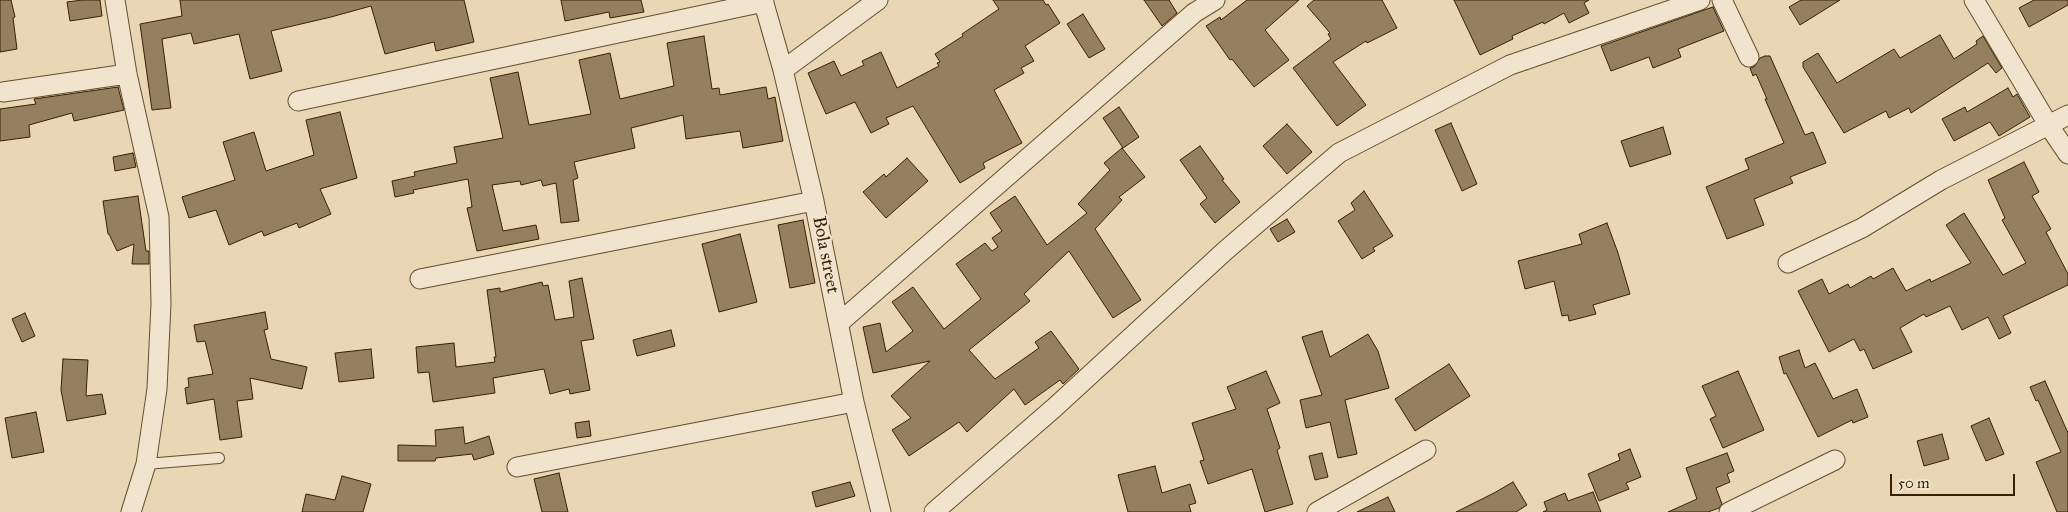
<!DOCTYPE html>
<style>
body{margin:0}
#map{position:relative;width:2068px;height:512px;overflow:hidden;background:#e8d6b5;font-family:"IM FELL Great Primer",serif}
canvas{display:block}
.scale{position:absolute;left:1890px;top:474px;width:125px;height:22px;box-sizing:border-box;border:2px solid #392000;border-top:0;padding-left:6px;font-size:15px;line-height:18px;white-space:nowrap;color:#392000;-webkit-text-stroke:4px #f0e4cf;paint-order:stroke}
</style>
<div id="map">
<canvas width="2068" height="512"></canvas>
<div class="scale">50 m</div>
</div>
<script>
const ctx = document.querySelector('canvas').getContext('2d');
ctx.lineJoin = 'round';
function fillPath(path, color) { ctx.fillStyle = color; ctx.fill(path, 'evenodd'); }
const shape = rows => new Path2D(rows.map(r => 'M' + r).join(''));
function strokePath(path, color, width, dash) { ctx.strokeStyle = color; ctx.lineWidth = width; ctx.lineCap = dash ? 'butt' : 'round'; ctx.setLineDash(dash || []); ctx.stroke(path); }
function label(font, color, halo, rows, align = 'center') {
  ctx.font = font + ' "IM FELL Great Primer",serif'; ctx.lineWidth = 4.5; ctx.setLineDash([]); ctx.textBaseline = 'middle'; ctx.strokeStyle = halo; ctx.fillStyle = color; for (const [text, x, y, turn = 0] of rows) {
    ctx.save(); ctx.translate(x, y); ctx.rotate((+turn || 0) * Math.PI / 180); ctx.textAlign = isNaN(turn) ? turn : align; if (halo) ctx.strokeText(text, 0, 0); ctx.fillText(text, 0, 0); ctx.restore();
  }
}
const building = shape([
 [0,0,11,0,15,17,13,18,17,49,0,52,0,0],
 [82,0,100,0,102,16,70,21,67,2,82,0],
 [180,0,464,0,474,42,436,51,434,42,385,54,371,6,331,17,271,31,282,71,250,79,239,34,194,44,191,33,162,39,171,108,152,110,140,24,182,16,180,0],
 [561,0,641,0,644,12,610,18,609,12,565,21,561,0],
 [993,0,1043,0,1046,5,1048,4,1060,23,1025,46,1034,61,1021,68,1024,73,994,90,1022,143,983,163,985,168,960,183,913,106,886,118,889,124,871,133,855,102,826,114,808,73,834,61,841,76,864,65,862,61,881,52,897,88,939,66,937,63,940,62,935,54,963,36,962,34,999,9,993,0],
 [1144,0,1169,0,1177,13,1162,26,1144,0],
 [1247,0,1299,0,1265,30,1289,60,1254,87,1232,59,1230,60,1206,26,1220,17,1221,20,1247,0],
 [1314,0,1382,0,1397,28,1367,43,1366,41,1333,62,1366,105,1337,126,1293,68,1331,39,1328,34,1330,33,1307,6,1314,0],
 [1454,0,1589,0,1584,3,1589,13,1569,23,1564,13,1544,24,1543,22,1512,36,1513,39,1480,55,1454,0],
 [1801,0,1840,0,1800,25,1789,7,1801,0],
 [2034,0,2068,0,2068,5,2029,27,2019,8,2034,0],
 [1713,7,1724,31,1678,49,1681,57,1653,68,1649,57,1611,71,1601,46,1713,7],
 [1083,14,1105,49,1089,58,1067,24,1083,14],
 [1940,35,1954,59,1977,44,1976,41,1983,36,2002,68,1996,73,1988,63,1911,113,1909,108,1889,118,1886,111,1844,133,1803,67,1803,62,1818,53,1837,83,1894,49,1900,58,1940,35],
 [704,36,712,89,719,88,720,95,766,87,768,99,775,97,783,141,743,148,740,131,686,139,683,115,631,128,635,148,574,162,578,178,573,180,579,221,561,223,556,183,543,186,541,180,521,185,520,181,492,185,503,231,536,225,539,239,477,251,467,208,472,207,468,179,413,190,414,193,395,197,392,181,415,176,414,172,457,163,454,147,503,138,490,78,518,72,529,125,591,114,579,60,610,53,620,99,674,86,667,43,704,36],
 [1765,56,1770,56,1805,135,1813,132,1826,163,1790,177,1793,183,1754,199,1764,225,1727,239,1706,187,1749,169,1745,159,1784,143,1765,99,1767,99,1756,74,1753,76,1750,68,1754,67,1760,58,1765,56],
 [118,87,124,110,74,121,72,113,29,125,30,137,0,141,0,109,36,104,34,99,118,87],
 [2008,88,2013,97,2017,94,2030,117,1999,136,1990,122,1954,141,1942,119,1965,107,1967,112,2008,88],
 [1119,107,1139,137,1123,148,1103,118,1119,107],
 [340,112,357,178,320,189,331,214,299,228,297,223,264,236,262,231,229,245,216,210,189,218,182,197,235,180,223,142,254,132,266,171,314,155,306,120,340,112],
 [1451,123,1477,184,1462,191,1435,130,1451,123],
 [1287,124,1312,152,1287,174,1263,146,1287,124],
 [1663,127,1671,154,1630,167,1621,141,1663,127],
 [1200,146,1224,179,1222,180,1240,202,1215,223,1200,204,1207,198,1180,160,1200,146],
 [1122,148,1145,177,1119,197,1122,200,1095,229,1141,300,1113,318,1069,251,1024,294,1030,301,969,350,995,379,1039,348,1035,342,1051,331,1079,369,1063,384,1060,380,1025,405,1014,389,967,432,959,422,909,456,892,430,911,418,891,396,930,361,873,373,863,327,880,323,886,352,913,331,892,302,913,287,944,329,981,299,956,264,985,243,992,251,998,247,992,238,1002,231,990,213,1015,196,1047,245,1087,213,1078,204,1110,170,1104,163,1122,148],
 [133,153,136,167,115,171,113,157,133,153],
 [907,158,928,181,886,218,863,192,884,174,886,177,907,158],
 [2024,162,2039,192,2032,196,2051,229,2046,232,2068,274,2068,285,2003,316,2011,333,1999,339,1988,317,1962,330,1950,306,1926,317,1924,314,1900,328,1912,352,1873,369,1864,349,1860,351,1854,339,1829,352,1798,291,1822,279,1829,294,1848,284,1850,288,1871,276,1873,279,1893,268,1906,291,1930,279,1931,282,1971,263,1946,225,1964,213,2003,275,2026,263,2002,220,2005,218,1988,180,2024,162],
 [1364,191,1393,236,1373,248,1375,251,1362,259,1338,221,1355,210,1351,203,1364,191],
 [138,196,146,251,149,251,149,264,132,264,134,244,117,251,109,234,108,234,103,201,138,196],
 [1287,219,1295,232,1278,242,1270,229,1287,219],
 [803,220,815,283,790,288,778,225,803,220],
 [1607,223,1618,253,1630,294,1593,305,1596,314,1569,321,1568,315,1562,316,1554,281,1525,289,1518,261,1582,244,1579,234,1607,223],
 [740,234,757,302,719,312,702,244,740,234],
 [582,278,594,339,581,341,590,390,570,394,569,389,550,394,544,369,493,378,495,393,433,402,429,372,418,373,416,347,454,343,456,367,495,362,494,357,496,357,487,290,500,288,500,292,542,282,543,286,548,285,555,320,574,317,569,281,582,278],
 [265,312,268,329,264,330,271,359,307,367,302,389,250,378,253,399,237,401,242,437,220,440,214,399,187,404,185,388,189,387,188,378,213,374,205,341,197,342,194,325,265,312],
 [25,313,35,336,22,342,12,319,25,313],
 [671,330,675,346,637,356,633,340,671,330],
 [1322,331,1330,357,1368,334,1378,351,1389,388,1345,400,1357,454,1338,458,1330,422,1306,428,1300,400,1322,395,1302,337,1322,331],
 [371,349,374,378,339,382,335,353,371,349],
 [1799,350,1805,368,1815,363,1833,399,1857,389,1868,417,1853,423,1852,420,1818,437,1786,373,1784,374,1779,357,1799,350],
 [63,359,88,360,86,396,102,394,106,414,67,421,61,390,63,359],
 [1449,364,1470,396,1415,431,1395,399,1449,364],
 [1266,371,1280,403,1267,409,1280,448,1277,450,1293,504,1265,512,1252,469,1208,484,1200,461,1204,460,1192,423,1236,409,1227,387,1266,371],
 [1738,371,1764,430,1723,448,1710,419,1716,416,1702,386,1738,371],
 [2045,381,2068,433,2068,512,2057,512,2036,462,2061,452,2038,400,2036,401,2030,387,2045,381],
 [36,412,44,452,12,458,5,418,36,412],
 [1989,418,2004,454,1986,461,1971,426,1989,418],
 [589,421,591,436,577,438,575,423,589,421],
 [463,427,465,444,489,436,494,454,474,460,472,454,436,458,435,461,398,461,398,445,436,446,435,430,463,427],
 [1942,434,1949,459,1924,466,1917,441,1942,434],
 [1630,449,1641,477,1626,483,1629,489,1599,501,1588,474,1620,460,1618,454,1630,449],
 [1322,453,1328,477,1315,480,1309,456,1322,453],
 [1727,453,1734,471,1727,474,1730,482,1716,488,1722,504,1719,508,1708,512,1668,512,1697,499,1686,468,1727,453],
 [1155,466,1162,493,1190,484,1196,503,1189,505,1191,512,1128,512,1118,475,1155,466],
 [559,473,568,512,542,512,534,479,559,473],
 [342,476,371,484,363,512,302,512,306,494,335,500,342,476],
 [850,482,855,496,816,507,812,492,850,482],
 [1513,482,1527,505,1516,512,1456,512,1494,493,1513,482],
 [1593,492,1601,512,1543,512,1547,510,1544,502,1565,493,1568,501,1593,492],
 [1388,497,1395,512,1357,512,1388,497]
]);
const service = shape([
 [146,464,219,458]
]);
const minor = shape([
 [115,0,127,74,159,217,161,304,157,389,146,464,131,512],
 [763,0,783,70,814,201,854,402,881,512],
 [1722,0,1749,57],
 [1974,0,2049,126,2068,154],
 [783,70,878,0],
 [3,92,127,74],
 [298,101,764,2],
 [1788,263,1862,228,1941,180,2068,115],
 [420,279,814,201],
 [839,323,1194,13,1215,0],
 [517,467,854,402],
 [934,512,1054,408,1226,250,1339,153,1510,65,1700,0],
 [1317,512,1426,450],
 [1729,512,1835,460]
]);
const streetNames = [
 ["Bola street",825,255,79]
];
fillPath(building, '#947f5e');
strokePath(building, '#392000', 1);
strokePath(service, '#654e2d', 12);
strokePath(minor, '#654e2d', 21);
strokePath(service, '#f0e4cf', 10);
strokePath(minor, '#f0e4cf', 19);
label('18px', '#392000', '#f0e4cf', streetNames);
</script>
